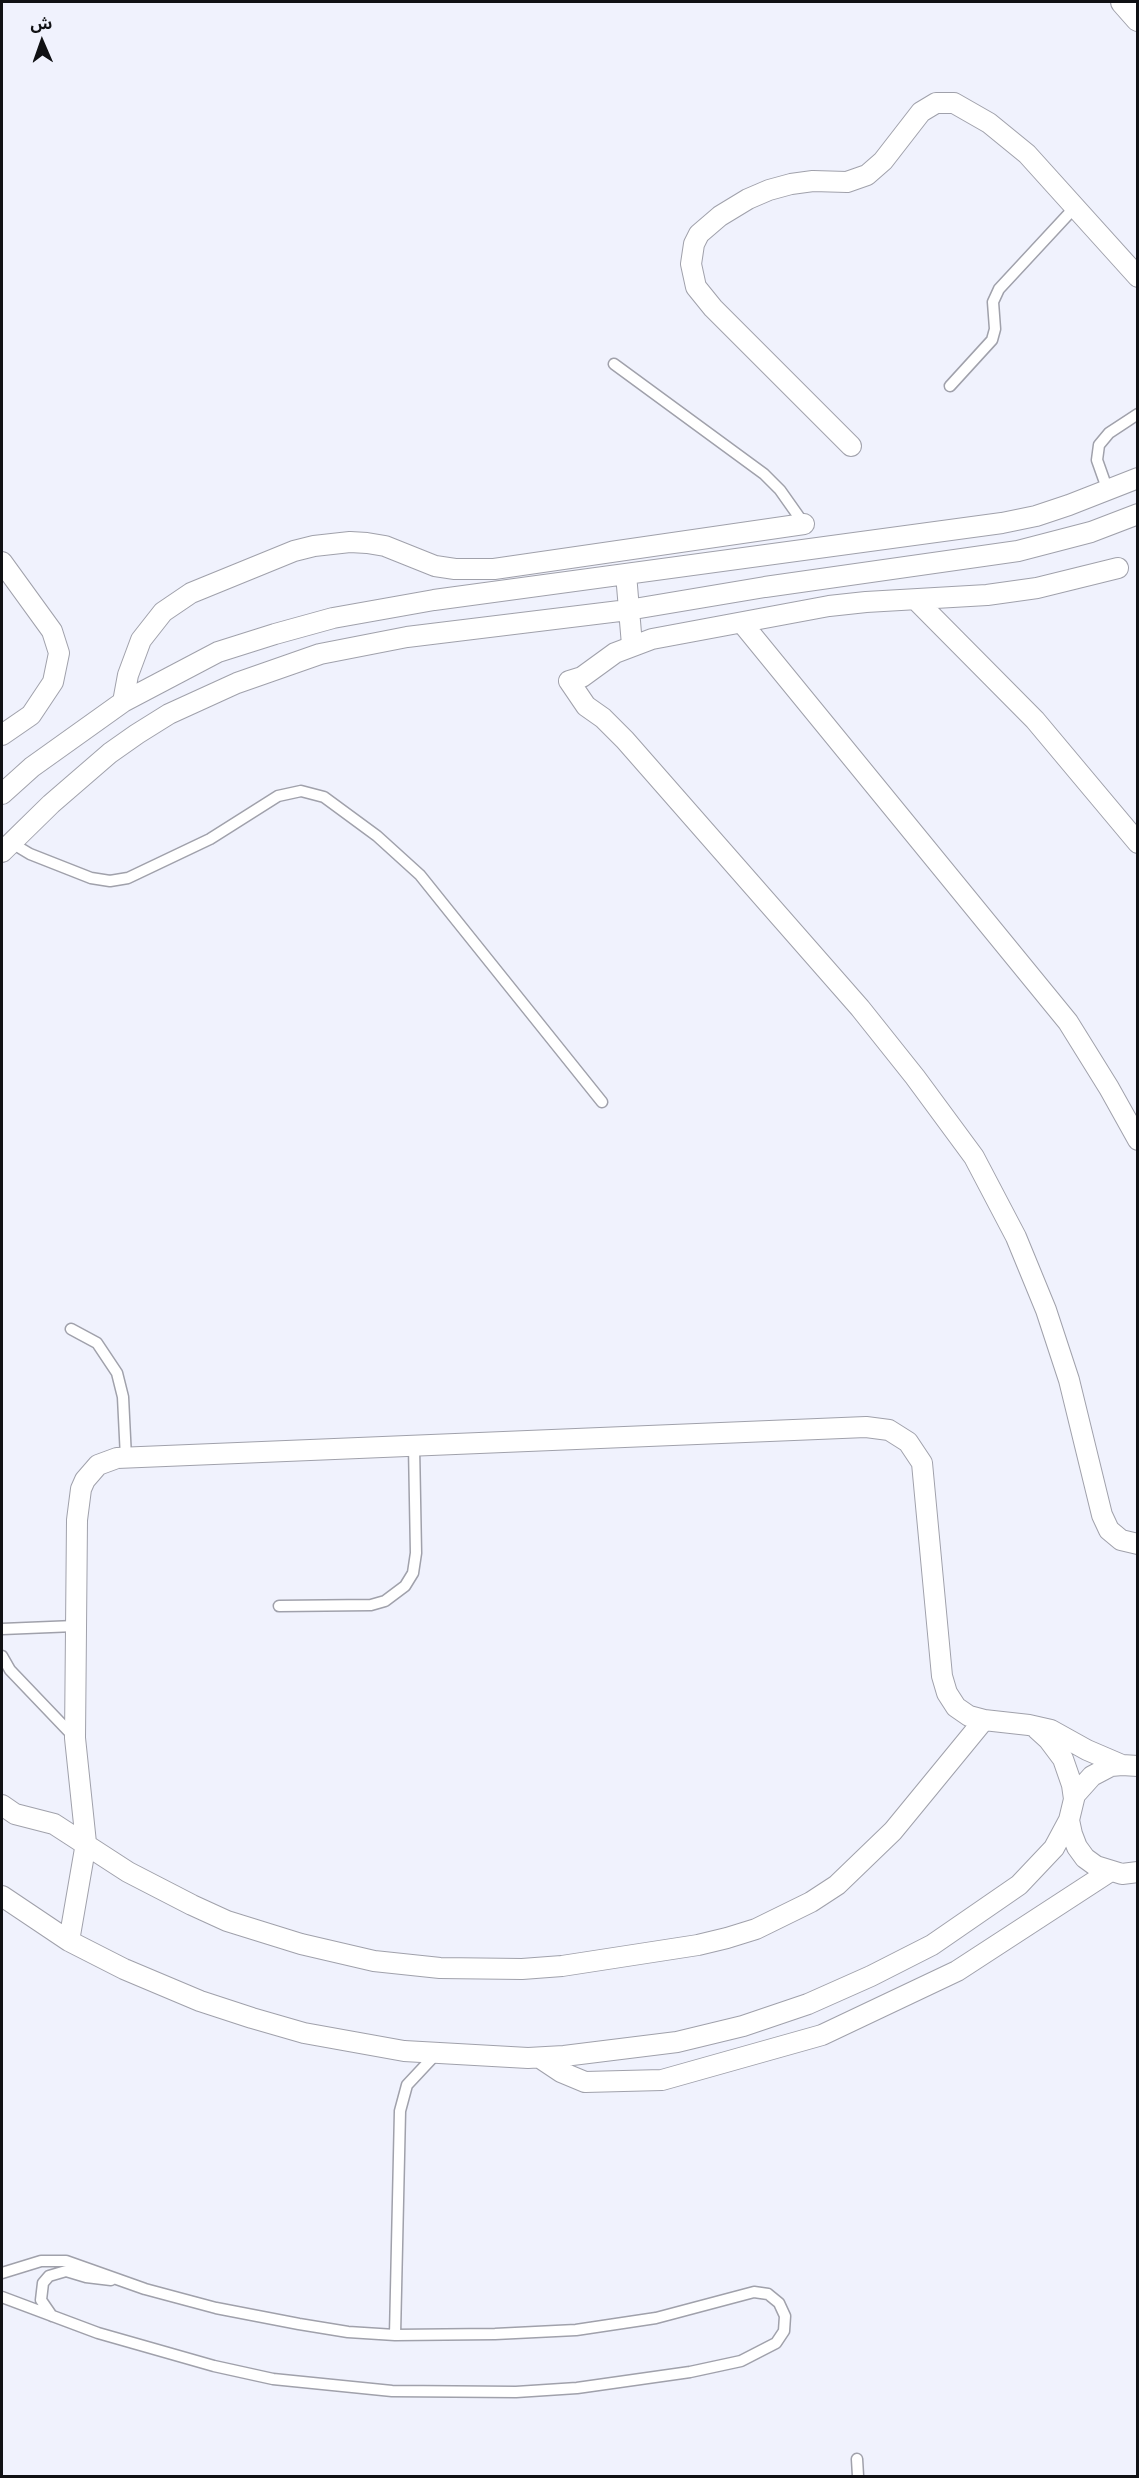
<!DOCTYPE html>
<meta charset="utf-8">
<style>
body{margin:0}
#map{position:relative;width:1139px;height:2478px;overflow:hidden;background:#f0f2fd;font-family:"Varela Round","Noto Sans Arabic",sans-serif}
canvas{display:block}
.frame{position:absolute;inset:0;border:3px solid #101114;pointer-events:none}
.north{position:absolute;left:12px;top:12px;width:60px;height:60px;-webkit-text-stroke:4px #f0f2fd;paint-order:stroke;rotate:358deg;font-size:16px;font-weight:700;line-height:24px;text-align:center;color:#101114}
.north::after{content:'';display:block;margin:auto;width:21px;height:27px;background:#101114;clip-path:polygon(50% 0,100% 100%,50% 72%,0 100%)}
</style>
<div id="map">
<canvas width="1139" height="2478"></canvas>
<div class="frame"></div>
<div class="north">ش</div>
</div>
<script>
const ctx = document.querySelector('canvas').getContext('2d');
ctx.lineJoin = 'round';
const shape = rows => new Path2D(rows.map(r => 'M' + r).join(''));
function strokePath(path, color, width, dash) { ctx.strokeStyle = color; ctx.lineWidth = width; ctx.lineCap = dash ? 'butt' : 'round'; ctx.setLineDash(dash || []); ctx.stroke(path); }
const service = shape([
 [614,364,764,474,780,490,804,524],
 [950,386,992,340,995,329,993,302,999,289,1076,206],
 [1108,491,1097,460,1099,445,1109,433,1138,414],
 [10,842,30,854,91,878,110,881,128,878,210,839,278,796,301,791,324,797,377,836,420,875,602,1102],
 [71,1329,97,1343,117,1373,123,1397,126,1458],
 [279,1606,371,1605,385,1601,405,1586,413,1573,416,1553,414,1446],
 [2,1629,75,1626],
 [2,1656,10,1670,75,1738],
 [2,2273,41,2261,66,2261,145,2289,216,2308,299,2324,348,2332,395,2335,495,2334,576,2330,656,2318,754,2292,768,2294,779,2303,785,2316,784,2331,776,2343,741,2361,690,2372,577,2388,516,2392,392,2391,273,2379,214,2366,98,2333,2,2297],
 [52,2316,41,2300,43,2283,49,2276,66,2271,86,2277,111,2280],
 [395,2335,400,2111,407,2085,436,2054],
 [857,2459,858,2476]
]);
const minor = shape([
 [851,446,713,308,696,287,691,264,694,244,699,234,720,216,748,199,769,190,791,184,813,181,847,182,867,175,883,161,921,112,936,103,954,103,989,123,1027,154,1138,277],
 [2,562,52,631,59,653,53,682,31,715,2,735],
 [1118,568,1037,588,987,595,866,602,829,606,652,639,615,653,582,677,569,681,586,706,603,718,625,740,860,1008,915,1077,974,1157,1016,1237,1046,1310,1069,1380,1102,1515,1109,1530,1121,1540,1138,1544],
 [626,574,632,645],
 [916,600,1035,720,1138,843],
 [742,623,1068,1022,1109,1088,1138,1140],
 [123,702,128,675,141,640,163,612,191,593,294,551,314,546,350,542,367,543,385,546,435,566,455,569,494,569,804,524],
 [2,794,32,767,123,702,218,652,275,634,333,618,434,600,1002,523,1036,516,1069,505,1138,478],
 [2,852,51,804,110,753,137,734,169,714,237,683,320,654,407,637,628,610,765,587,1018,551,1091,532,1138,514],
 [1037,1729,1048,1739,1063,1759,1072,1785,1074,1799],
 [1138,1766,1122,1765,1111,1766,1092,1776,1075,1795,1069,1820,1072,1834,1077,1847,1085,1858,1096,1866,1122,1874,1138,1872],
 [2,1805,15,1814,54,1824,128,1872,192,1905,227,1921,301,1944,374,1961,440,1968,522,1969,562,1966,698,1945,727,1938,756,1929,811,1902,837,1885,893,1831,984,1720],
 [2,1896,69,1941,124,1969,200,2001,252,2018,304,2033,404,2051,528,2058,564,2056,677,2042,743,2026,808,2004,871,1976,932,1945,1019,1885,1054,1848,1069,1820],
 [69,1941,86,1843,75,1738,77,1520,81,1489,85,1480,98,1465,117,1458,866,1427,889,1430,908,1442,922,1463,942,1676,947,1693,956,1707,969,1716,984,1720,1029,1725,1051,1730,1087,1750,1122,1765],
 [540,2058,561,2072,585,2082,662,2080,822,2035,957,1971,1109,1872]
]);
const tertiary = shape([
 [1123,2,1138,19]
]);
strokePath(service, '#a0a1ab', 13);
strokePath(minor, '#a0a1ab', 22);
strokePath(tertiary, '#a0a1ab', 26);
strokePath(service, '#fff', 10);
strokePath(minor, '#fff', 20);
strokePath(tertiary, '#fff', 24);
</script>
